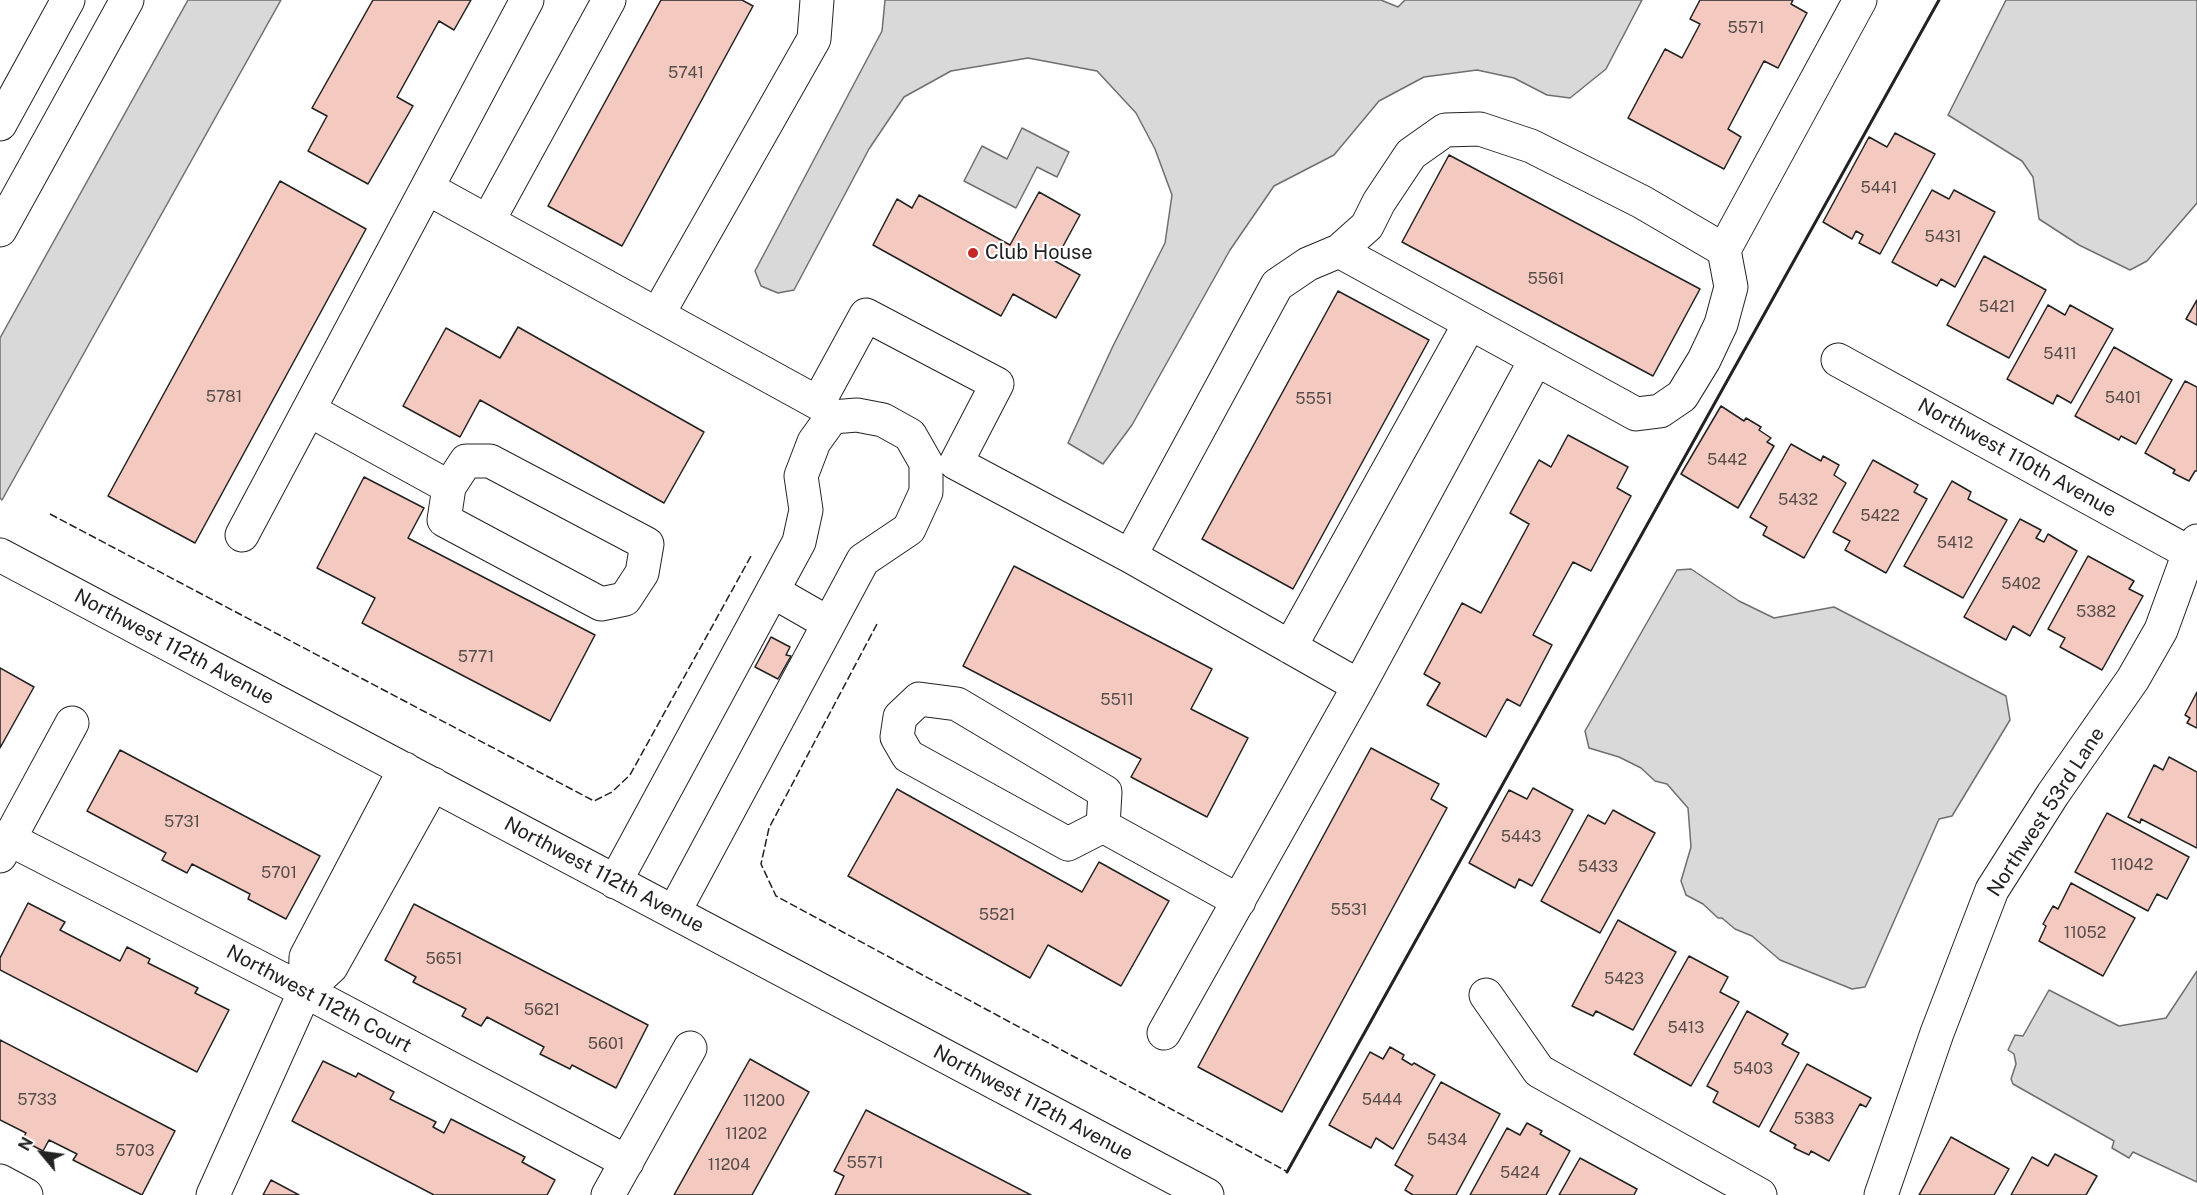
<!DOCTYPE html>
<style>
body{margin:0}
#map{position:relative;width:2197px;height:1195px;overflow:hidden;background:#fff;font-family:"Public Sans",sans-serif}
canvas{display:block}
.north{position:absolute;left:12px;top:1123px;width:60px;height:60px;-webkit-text-stroke:4px #fff;paint-order:stroke;rotate:299deg;font-size:16px;font-weight:700;line-height:24px;text-align:center;color:#222}
.north::after{content:'';display:block;margin:auto;width:21px;height:27px;background:#222;clip-path:polygon(50% 0,100% 100%,50% 72%,0 100%)}
</style>
<div id="map">
<canvas width="2197" height="1195"></canvas>
<div class="north">N</div>
</div>
<script>
const ctx = document.querySelector('canvas').getContext('2d');
ctx.lineJoin = 'round';
function fillPath(path, color) { ctx.fillStyle = color; ctx.fill(path, 'evenodd'); }
const shape = rows => new Path2D(rows.map(r => 'M' + r).join(''));
function strokePath(path, color, width, dash) { ctx.strokeStyle = color; ctx.lineWidth = width; ctx.lineCap = dash ? 'butt' : 'round'; ctx.setLineDash(dash || []); ctx.stroke(path); }
function label(font, color, halo, rows, align = 'center') {
  ctx.font = font + ' "Public Sans",sans-serif'; ctx.lineWidth = 4.5; ctx.setLineDash([]); ctx.textBaseline = 'middle'; ctx.strokeStyle = halo; ctx.fillStyle = color; for (const [text, x, y, turn = 0] of rows) {
    ctx.save(); ctx.translate(x, y); ctx.rotate((+turn || 0) * Math.PI / 180); ctx.textAlign = isNaN(turn) ? turn : align; if (halo) ctx.strokeText(text, 0, 0); ctx.fillText(text, 0, 0); ctx.restore();
  }
}
const water = shape([
 [188,0,281,0,2,500,0,498,0,338,188,0],
 [885,0,1381,0,1398,7,1405,0,1642,0,1606,69,1570,98,1547,95,1514,78,1477,70,1424,77,1379,101,1334,155,1274,186,1230,250,1132,425,1103,464,1068,443,1113,346,1165,243,1172,195,1155,149,1136,113,1097,71,1028,58,951,71,904,97,869,149,794,290,778,293,761,286,755,271,882,31,885,0],
 [2006,0,2197,0,2197,203,2147,261,2130,270,2079,245,2039,219,2033,177,2022,161,1948,115,2006,0],
 [1022,128,1069,152,1057,177,1037,167,1016,208,964,181,982,146,1007,159,1022,128],
 [1691,569,1739,601,1774,618,1834,607,2006,696,2010,720,1952,816,1939,819,1865,987,1852,989,1780,960,1752,936,1735,929,1722,918,1718,918,1703,904,1686,895,1681,881,1691,847,1688,808,1667,784,1655,781,1641,768,1619,757,1589,748,1585,731,1677,570,1691,569],
 [2197,971,2197,1182,2133,1152,2129,1158,2112,1148,2114,1141,2013,1084,2011,1079,2016,1064,2014,1054,2008,1050,2015,1035,2023,1036,2049,990,2119,1026,2166,1018,2197,971]
]);
const building = shape([
 [373,0,471,0,454,30,439,21,397,97,413,106,368,184,308,151,327,116,312,108,373,0],
 [661,0,742,0,753,6,622,246,548,206,661,0],
 [1700,0,1793,0,1791,4,1807,13,1778,68,1764,61,1728,129,1741,137,1724,169,1628,118,1665,49,1682,58,1700,24,1690,19,1700,0],
 [1895,133,1935,154,1880,254,1859,243,1863,235,1856,231,1852,239,1823,222,1869,137,1887,147,1895,133],
 [1449,155,1700,289,1653,376,1402,242,1449,155],
 [280,181,366,229,195,543,108,496,280,181],
 [1932,190,1949,199,1954,190,1995,212,1955,287,1941,279,1937,286,1892,262,1932,190],
 [1039,192,1080,215,1055,261,1080,275,1056,318,1013,294,1001,316,873,245,897,199,912,208,919,195,1010,245,1039,192],
 [1984,256,2046,290,2009,358,1947,325,1984,256],
 [1338,291,1429,340,1293,589,1202,539,1338,291],
 [2197,300,2197,325,2186,319,2197,300],
 [2048,305,2065,315,2070,305,2113,329,2071,403,2057,395,2053,404,2007,379,2048,305],
 [518,327,704,432,664,503,480,400,460,437,403,406,446,328,500,358,518,327],
 [2114,347,2172,380,2136,444,2121,436,2119,440,2075,416,2114,347],
 [2185,381,2197,387,2197,471,2195,471,2189,481,2173,473,2175,470,2145,453,2185,381],
 [1721,406,1744,421,1746,418,1761,427,1759,430,1771,438,1767,442,1774,446,1738,508,1681,474,1721,406],
 [1568,435,1628,467,1617,488,1631,496,1591,571,1573,562,1533,635,1552,645,1520,706,1507,699,1486,737,1427,705,1440,683,1424,674,1462,603,1481,613,1529,524,1510,513,1539,460,1551,467,1568,435],
 [1791,444,1821,461,1823,456,1839,465,1834,475,1846,483,1804,558,1763,535,1767,527,1750,517,1791,444],
 [1873,460,1918,485,1914,492,1927,499,1886,573,1845,550,1850,541,1833,532,1873,460],
 [364,477,424,508,408,538,595,635,550,721,362,623,375,598,317,568,364,477],
 [1952,481,1971,492,1968,499,2007,520,1963,598,1904,566,1952,481],
 [2020,519,2041,530,2036,538,2044,542,2048,534,2077,551,2030,636,2013,626,2006,640,1964,617,2020,519],
 [2088,556,2134,581,2129,589,2143,596,2102,670,2060,647,2065,638,2048,629,2088,556],
 [1014,566,1212,669,1191,709,1248,738,1207,817,1131,777,1141,759,963,666,1014,566],
 [771,637,790,647,786,655,791,656,778,679,755,667,771,637],
 [0,668,34,687,0,748,0,668],
 [2197,692,2197,728,2187,723,2190,718,2185,715,2197,692],
 [1371,748,1439,784,1431,799,1447,808,1282,1112,1198,1067,1371,748],
 [120,750,320,856,286,919,248,899,250,894,192,864,187,873,162,860,166,853,87,811,120,750],
 [2169,757,2197,772,2197,848,2141,819,2140,823,2128,817,2154,765,2163,770,2169,757],
 [1533,788,1573,810,1532,886,1519,879,1515,888,1469,863,1509,790,1527,799,1533,788],
 [897,789,1082,892,1099,862,1169,901,1121,986,1048,945,1030,978,848,876,897,789],
 [1613,810,1655,833,1600,933,1541,901,1588,815,1605,824,1613,810],
 [2107,813,2189,857,2167,899,2157,894,2148,911,2075,872,2107,813],
 [2071,883,2135,918,2103,976,2039,941,2046,926,2043,924,2053,906,2058,909,2071,883],
 [28,903,65,922,60,930,120,961,127,947,150,959,148,963,198,988,195,993,229,1010,197,1072,0,970,0,958,28,903],
 [414,904,648,1025,616,1088,572,1065,570,1069,540,1054,544,1047,487,1017,481,1026,462,1016,466,1009,413,982,416,977,385,960,414,904],
 [1618,920,1676,952,1633,1030,1596,1011,1593,1016,1572,1006,1618,920],
 [1689,956,1728,977,1720,992,1739,1002,1691,1086,1634,1054,1689,956],
 [1747,1011,1788,1034,1782,1044,1799,1053,1759,1127,1713,1102,1718,1092,1707,1086,1747,1011],
 [0,1040,175,1131,142,1195,73,1160,77,1154,49,1140,43,1151,22,1140,26,1133,0,1120,0,1040],
 [1390,1047,1404,1055,1402,1059,1412,1065,1414,1063,1435,1075,1393,1149,1376,1138,1371,1148,1329,1125,1370,1052,1383,1059,1390,1047],
 [750,1059,809,1092,752,1195,674,1195,750,1059],
 [323,1061,356,1077,358,1073,394,1092,390,1099,436,1122,433,1127,444,1133,451,1119,525,1157,522,1162,555,1180,547,1195,434,1195,292,1121,323,1061],
 [1807,1064,1871,1098,1866,1107,1860,1104,1829,1161,1811,1151,1809,1155,1794,1148,1796,1145,1770,1131,1807,1064],
 [1441,1082,1500,1114,1456,1195,1413,1195,1405,1190,1413,1176,1395,1165,1441,1082],
 [866,1110,1031,1195,835,1195,844,1176,834,1171,866,1110],
 [1527,1123,1542,1131,1540,1134,1570,1151,1546,1195,1470,1195,1507,1128,1520,1135,1527,1123],
 [1951,1137,2009,1169,1994,1195,1919,1195,1951,1137],
 [2055,1154,2097,1176,2086,1195,2011,1195,2032,1157,2048,1166,2055,1154],
 [1580,1158,1637,1189,1634,1195,1559,1195,1580,1158],
 [271,1180,299,1195,263,1195,271,1180]
]);
const minor = shape([
 [0,124,68,0],
 [427,188,818,403,866,315,997,384,956,463,1130,556,1359,686],
 [488,221,609,0],
 [0,230,127,0],
 [1339,251,1367,226,1379,202,1411,154,1445,130,1480,129,1531,146,1642,202,1724,250],
 [658,314,814,39,817,0],
 [1838,360,2197,557],
 [309,410,449,487,444,520,601,604,625,599,642,573,647,544,490,461,466,461,449,487],
 [242,535,527,0],
 [0,555,1207,1195],
 [1130,556,1277,285,1308,264,1339,251,1636,414,1660,411,1682,396,1704,360,1721,324,1731,287,1724,250,1860,0],
 [774,592,828,623],
 [1290,647,1470,323],
 [1103,826,1068,844,908,756,897,737,900,717,919,699,957,704,1105,792,1103,826,1239,901],
 [9,839,305,991,627,1162],
 [0,856,72,723],
 [615,882,799,542,806,510,801,476,814,442,832,417,857,415,883,420,910,435,926,463,926,492,909,529,863,560,674,912],
 [305,991,306,957,405,769],
 [1486,995,1539,1071,1760,1195],
 [1164,1033,1359,686,1536,359],
 [0,1181,26,1195],
 [213,1195,305,991,331,967,433,784],
 [608,1195,690,1048],
 [1881,1195,1937,1033,1992,890,2053,794,2133,679,2161,630,2189,553,2197,541]
]);
const fence = shape([
 [50,514,594,801,612,792,630,775,751,556],
 [877,624,769,828,761,864,776,896,1286,1171]
]);
const wall = shape([
 [1287,1172,1939,0]
]);
const markers = [
 [973,253,6,"#c62828"]
];
const numberNames = [
 ["5571",1746,28],
 ["5741",686,73],
 ["5441",1879,188],
 ["5431",1943,237],
 ["5561",1546,279],
 ["5421",1997,307],
 ["5411",2060,354],
 ["5781",224,397],
 ["5401",2123,398],
 ["5551",1314,399],
 ["5442",1727,460],
 ["5432",1798,500],
 ["5422",1880,516],
 ["5412",1955,543],
 ["5402",2021,584],
 ["5382",2096,612],
 ["5771",476,657],
 ["5511",1117,700],
 ["5731",182,822],
 ["5443",1521,837],
 ["11042",2132,865],
 ["5433",1598,867],
 ["5701",279,873],
 ["5531",1349,910],
 ["5521",997,915],
 ["11052",2085,933],
 ["5651",444,959],
 ["5423",1624,979],
 ["5621",542,1010],
 ["5413",1686,1028],
 ["5601",606,1044],
 ["5403",1753,1069],
 ["5733",37,1100],
 ["5444",1382,1100],
 ["11200",764,1101],
 ["5383",1814,1119],
 ["11202",746,1134],
 ["5434",1447,1140],
 ["5703",135,1151],
 ["5571",865,1163],
 ["11204",729,1165],
 ["5424",1520,1173]
];
const poiNames = [
 ["Club House",985,253]
];
const streetNames = [
 ["Northwest 110th Avenue",2017,458,29],
 ["Northwest 112th Avenue",174,647,28],
 ["Northwest 53rd Lane",2046,812,-57],
 ["Northwest 112th Avenue",604,875,28],
 ["Northwest 112th Court",319,999,28],
 ["Northwest 112th Avenue",1033,1103,28]
];
fillPath(water, '#d9d9d9');
strokePath(water, '#6f6f6f', 1.5);
fillPath(building, '#f3c9c0');
strokePath(building, '#222', 1.5);
strokePath(minor, '#222', 35);
strokePath(minor, '#fff', 33);
strokePath(fence, '#222', 1.5, [8, 3]);
strokePath(wall, '#222', 3);
for (const [x, y, r, color] of markers) { const dot = new Path2D(); dot.arc(x, y, r, 0, 2 * Math.PI); ctx.fillStyle = color; ctx.fill(dot); strokePath(dot, '#fff', 2); }
label('16px', '#564c4a', null, numberNames);
label('20px', '#222', '#fff', poiNames, 'left');
label('20px', '#222', '#fff', streetNames);
</script>
